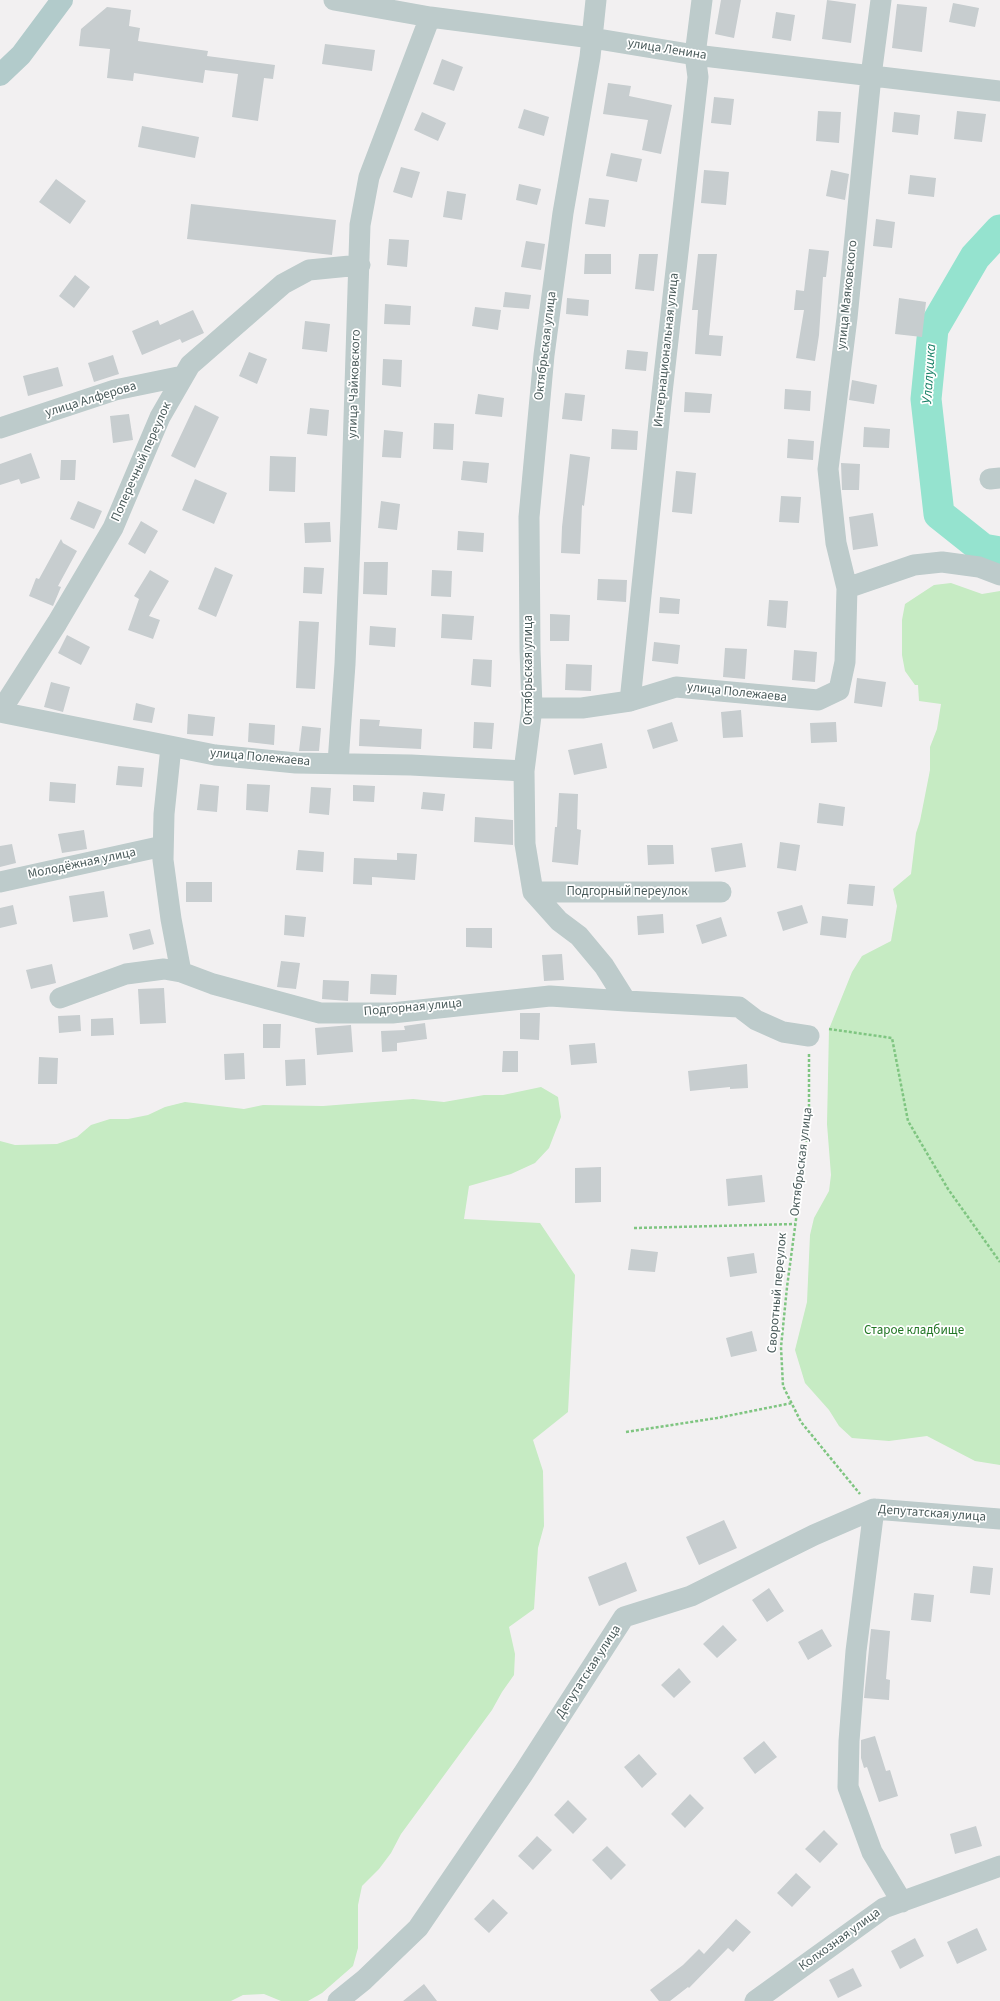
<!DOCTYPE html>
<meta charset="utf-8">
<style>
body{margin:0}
canvas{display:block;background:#f2f0f1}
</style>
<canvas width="1000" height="2001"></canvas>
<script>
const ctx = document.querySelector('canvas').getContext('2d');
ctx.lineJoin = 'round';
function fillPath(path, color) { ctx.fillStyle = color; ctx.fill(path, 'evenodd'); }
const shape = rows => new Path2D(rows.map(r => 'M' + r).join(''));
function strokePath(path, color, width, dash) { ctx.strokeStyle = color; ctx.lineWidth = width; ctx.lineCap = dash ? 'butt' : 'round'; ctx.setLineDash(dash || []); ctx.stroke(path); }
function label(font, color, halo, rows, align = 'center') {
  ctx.font = font + ' "Source Sans 3",sans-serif'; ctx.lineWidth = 3.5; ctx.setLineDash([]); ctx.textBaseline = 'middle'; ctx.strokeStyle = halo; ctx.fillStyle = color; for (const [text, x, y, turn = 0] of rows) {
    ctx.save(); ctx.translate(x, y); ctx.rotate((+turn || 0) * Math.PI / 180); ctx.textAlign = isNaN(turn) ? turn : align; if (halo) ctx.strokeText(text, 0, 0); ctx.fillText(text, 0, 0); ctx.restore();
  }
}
const green = shape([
 [951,583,982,594,1000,591,1000,1465,975,1461,927,1436,889,1441,852,1438,839,1426,829,1410,805,1383,795,1350,807,1302,810,1235,814,1218,829,1191,831,1175,827,1124,829,1029,852,972,862,956,891,941,897,906,893,889,911,874,916,833,920,821,930,770,930,747,937,729,941,704,919,701,918,685,915,685,905,671,902,655,902,620,905,604,934,585],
 [541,1087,558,1097,561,1117,549,1148,535,1163,511,1174,469,1186,464,1219,540,1223,575,1275,568,1412,533,1440,543,1471,544,1526,538,1548,534,1609,509,1627,515,1654,514,1675,502,1692,492,1710,401,1834,391,1853,379,1869,362,1886,358,1905,358,1948,353,1966,322,1993,308,2001,281,2001,264,1994,243,1995,231,2001,0,2001,0,1141,15,1145,57,1144,77,1137,91,1125,110,1119,128,1119,148,1115,165,1107,185,1102,244,1109,263,1105,323,1106,413,1099,444,1102,484,1095,503,1095]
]);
const river = shape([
 [1000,230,975,257,933,329,926,399,939,514,983,549,1000,552]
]);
const building = shape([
 [721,0,741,0,734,38,715,34],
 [827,0,856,4,851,43,822,39],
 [953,3,979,8,975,27,949,22],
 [897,4,927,7,922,52,892,48],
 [107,7,131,10,129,26,140,28,138,41,208,51,207,56,275,65,273,79,264,78,258,121,232,117,238,74,205,70,203,83,134,73,133,81,107,78,110,49,79,46,81,29],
 [776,12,795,15,791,41,772,38],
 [325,44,375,50,372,71,322,64],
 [442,59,463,67,454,91,433,84],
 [608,83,631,86,629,96,672,105,661,154,642,150,648,120,603,114],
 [714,97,734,99,731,125,711,123],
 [524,109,549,117,544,136,518,128],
 [818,111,841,112,839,143,816,141],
 [957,111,986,114,982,142,954,139],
 [422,112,446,123,438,141,414,130],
 [894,112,920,115,918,135,892,132],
 [142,126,199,137,195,158,138,147],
 [611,153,642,159,637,182,606,176],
 [401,167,420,172,412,198,393,192],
 [704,170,729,172,726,205,701,203],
 [831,170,849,174,845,200,826,196],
 [910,175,936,178,934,197,908,194],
 [56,179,86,201,70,224,39,202],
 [519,184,541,189,537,205,516,200],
 [447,191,466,194,462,220,443,217],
 [589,198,609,200,605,227,585,224],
 [191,204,336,220,332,255,187,239],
 [876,219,895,222,892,248,873,246],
 [389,239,409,240,407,267,387,265],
 [526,241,545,244,541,270,521,267],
 [809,249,829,251,826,277,823,277,819,335,815,361,796,358,804,310,794,310,796,290,804,291],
 [585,254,611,254,611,274,584,274],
 [639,254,658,254,654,291,635,289],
 [698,254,717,254,709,335,723,336,721,356,695,354,698,310,692,310],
 [75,275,90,287,74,308,59,296],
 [505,292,531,295,529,309,503,307],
 [567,298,589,300,588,316,566,314],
 [899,298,926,302,922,337,895,334],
 [385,304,411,306,410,325,384,324],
 [475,307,501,310,498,330,472,326],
 [193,310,204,333,182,343,180,339,142,355,132,331,158,320,160,325],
 [305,321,330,324,327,352,302,349],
 [627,350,648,352,646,371,625,369],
 [249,352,267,359,257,384,239,376],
 [113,355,119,374,94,382,88,363],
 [383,359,402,360,401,387,382,385],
 [58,367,63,386,28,396,23,376],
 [852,380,877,385,874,404,849,400],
 [785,389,811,391,810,411,784,409],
 [685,392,712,394,710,413,684,412],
 [565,393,585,395,582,421,562,419],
 [478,394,504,398,502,417,475,414],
 [195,405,219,417,195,468,171,456],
 [310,408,329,410,327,436,307,434],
 [129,414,133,440,113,443,110,416],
 [434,423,454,424,453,450,433,449],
 [864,427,890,429,889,448,863,447],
 [612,429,638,431,637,450,611,449],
 [384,430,403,432,401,458,382,457],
 [788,439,814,441,813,460,787,458],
 [31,453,40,478,21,484,19,479,0,485,0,464],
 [570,454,590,457,584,506,582,505,580,554,561,553,562,527],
 [270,456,296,457,295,492,269,491],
 [61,460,76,460,75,480,60,480],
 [463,461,489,463,487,483,461,480],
 [841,463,860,464,859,490,842,490],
 [676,471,696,473,692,514,672,512],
 [195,479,227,493,214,524,182,510],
 [781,496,801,497,799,523,779,522],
 [78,501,102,511,94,529,70,519],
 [381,501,400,504,397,530,378,528],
 [873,513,878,546,853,550,849,517],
 [141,521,158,531,145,554,128,544],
 [330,522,331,542,305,543,304,523],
 [458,531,484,533,483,552,457,550],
 [61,539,63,543,77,551,58,586,61,587,53,606,29,596,36,578,39,579],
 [364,562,388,562,387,595,363,594],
 [215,567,233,575,216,617,198,609],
 [304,567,324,568,322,594,303,593],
 [150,570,169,581,149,616,160,620,153,639,128,630,139,599,134,596],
 [432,570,452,571,451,597,431,596],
 [598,579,627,580,626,602,597,600],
 [660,597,680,599,679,614,659,613],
 [769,600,788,601,786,628,767,626],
 [442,614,474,616,472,640,441,638],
 [550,614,570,615,569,641,550,641],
 [299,621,319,622,315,689,296,688],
 [370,626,396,628,395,647,369,645],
 [67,635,90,647,81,665,58,653],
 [654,642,680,645,678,664,652,661],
 [725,648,747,649,745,679,723,677],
 [794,650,817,652,815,682,792,680],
 [473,659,492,660,491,687,471,685],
 [566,664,592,665,591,691,565,690],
 [857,678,886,682,882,707,854,703],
 [51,682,70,687,63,712,44,707],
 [136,703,155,708,152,723,133,720],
 [741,710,743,737,723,738,721,712],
 [188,714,215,717,213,736,187,734],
 [360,719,380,720,379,726,422,729,421,749,359,746],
 [474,722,494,723,492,749,473,748],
 [672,722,678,741,653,749,647,730],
 [836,722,837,742,811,743,810,723],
 [249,723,275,725,274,745,248,742],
 [302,726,321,728,319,751,299,751],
 [602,743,607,768,574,775,568,750],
 [118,766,144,768,142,787,116,785],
 [50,782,76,784,75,803,49,801],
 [200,784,219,786,217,812,197,810],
 [247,784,270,785,268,812,246,810],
 [353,785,375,786,374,802,353,801],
 [311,787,331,788,329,815,309,813],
 [423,792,445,794,443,811,421,809],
 [559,793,578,794,577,829,581,830,578,865,552,862,555,827,557,827],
 [819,803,845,807,843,826,817,823],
 [475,817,513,820,513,845,474,842],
 [84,830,87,849,62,853,58,834],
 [780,842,800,845,796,871,777,868],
 [742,843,746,867,715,872,711,848],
 [12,844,16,863,0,867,0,846],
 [647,845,673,845,674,864,648,865],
 [298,850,324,852,323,872,296,870],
 [397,853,417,854,415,880,372,877,372,885,353,884,354,858,397,860],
 [186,882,212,882,212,902,186,902],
 [849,884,875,886,873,906,847,904],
 [104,891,108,917,73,922,69,896],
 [13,905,17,924,0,928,0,908],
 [802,905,808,923,783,931,777,912],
 [663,914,664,933,638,935,637,916],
 [285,915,306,917,304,937,284,935],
 [822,916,848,919,846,938,820,935],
 [721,917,727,936,702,944,696,925],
 [466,928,492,928,492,948,466,947],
 [150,929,154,944,133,950,129,934],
 [562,954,564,980,544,981,542,955],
 [281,961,300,963,296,989,277,987],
 [52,964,56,983,31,989,26,970],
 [371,974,397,975,396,995,370,994],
 [323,980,349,981,348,1001,322,999],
 [164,988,166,1023,140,1024,138,989],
 [520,1013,540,1013,539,1040,520,1039],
 [80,1015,81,1031,59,1033,58,1016],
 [113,1018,114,1035,91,1036,91,1019],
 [425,1023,427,1039,397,1043,397,1051,382,1052,381,1031,405,1030,404,1026],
 [263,1024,281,1024,280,1048,263,1048],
 [351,1025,353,1052,317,1055,315,1028],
 [595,1043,597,1063,571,1065,569,1045],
 [503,1051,518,1051,518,1072,502,1072],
 [244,1053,245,1079,225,1080,224,1054],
 [39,1057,58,1058,57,1084,38,1084],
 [305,1059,306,1085,286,1086,285,1060],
 [747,1064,748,1088,730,1089,730,1087,690,1091,688,1071],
 [601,1167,601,1202,575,1203,575,1168],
 [762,1175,765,1202,728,1206,726,1179],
 [631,1249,658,1252,655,1272,628,1270],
 [754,1253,757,1273,730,1277,727,1257],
 [752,1331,757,1351,731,1357,726,1338],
 [724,1520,737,1548,699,1565,686,1537],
 [626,1562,637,1591,599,1606,588,1577],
 [973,1566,993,1568,990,1595,970,1593],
 [769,1588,784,1611,767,1622,752,1600],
 [914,1593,934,1595,931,1622,911,1620],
 [723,1625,737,1640,717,1658,703,1644],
 [822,1629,832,1646,808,1660,798,1642],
 [871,1629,890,1631,886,1679,890,1680,889,1700,864,1698],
 [679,1668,691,1682,674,1698,661,1685],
 [875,1736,886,1771,890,1770,898,1796,879,1802,867,1767,864,1768,861,1758,861,1740],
 [764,1741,777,1757,755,1774,743,1758],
 [639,1754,657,1774,642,1788,624,1767],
 [690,1794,704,1808,685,1828,671,1814],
 [568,1800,587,1819,573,1834,554,1815],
 [976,1826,982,1846,955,1854,950,1834],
 [824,1830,838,1844,820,1863,805,1849],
 [537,1836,552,1850,533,1870,518,1856],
 [607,1846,626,1865,611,1880,592,1860],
 [796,1873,811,1887,792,1907,777,1893],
 [493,1899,508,1913,489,1933,474,1919],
 [736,1919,751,1932,733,1952,728,1948,689,1988,688,1987,670,2001,659,2001,650,1990,683,1965,699,1949,704,1954],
 [977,1928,987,1950,957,1964,947,1942],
 [915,1938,924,1956,900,1969,891,1951],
 [853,1968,862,1986,838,1998,829,1980],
 [424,1984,437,2001,403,2001]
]);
const path = shape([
 [829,1029,892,1038,908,1121,948,1189,1000,1262],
 [809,1054,809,1122,787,1287,781,1347,783,1386,801,1422,860,1494],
 [634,1228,795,1224],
 [626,1432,717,1418,792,1403]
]);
const minor = shape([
 [334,0,430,17,592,38,695,55,1000,91],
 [596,0,590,57,563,213,544,355,529,517,530,650,532,708,524,771,525,844,533,892,559,921,579,936,604,966,626,1001,739,1007,756,1020,783,1032,809,1036],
 [0,428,115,390,183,376],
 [990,479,1000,478],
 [847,588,914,565,942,562,979,567,1000,575],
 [630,701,662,393,698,77,695,55,702,0],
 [532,708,582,708,630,701,676,687,818,700,839,690,845,662,847,588,836,543,828,469,847,318,871,76,881,0],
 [0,712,57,623,113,528,160,417,190,365,283,284,309,270,360,265],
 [0,712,215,755,296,763,411,765,524,771],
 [171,747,164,814,163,860,171,919,181,972,213,984,320,1013,392,1013,550,996,626,1001],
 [338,763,345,664,351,516,360,225,369,177,430,17],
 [0,882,163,846],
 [533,892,721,892],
 [60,998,126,974,164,969,181,972],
 [874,1509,856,1651,849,1741,848,1787,872,1852,902,1902],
 [338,2001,364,1980,418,1928,523,1774,624,1617,691,1596,814,1535,874,1509,1000,1519],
 [755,2001,884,1908,1000,1866]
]);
const major = shape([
 [0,75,21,55,62,0]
]);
const streetNames = [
 ["улица Ленина",667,50,9],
 ["улица Маяковского",848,295,-84],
 ["Октябрьская улица",546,346,-83],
 ["Интернациональная улица",667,350,-84],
 ["улица Чайковского",355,384,-88],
 ["улица Алферова",91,400,-17],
 ["Поперечный переулок",142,462,-66],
 ["Октябрьская улица",529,670,-90],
 ["улица Полежаева",737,693,6],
 ["улица Полежаева",260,758,5],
 ["Молодёжная улица",82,864,-12],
 ["Подгорный переулок",627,892],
 ["Подгорная улица",413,1008,-5],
 ["Октябрьская улица",802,1162,-83],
 ["Своротный переулок",778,1293,-85],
 ["Депутатская улица",932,1514,4],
 ["Депутатская улица",589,1672,-57],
 ["Колхозная улица",840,1940,-36]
];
const parkNames = [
 ["Старое кладбище",914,1331]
];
const waterNames = [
 ["Улалушка",930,374,-86]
];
fillPath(green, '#c6ebc3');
strokePath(river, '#95e3cf', 31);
fillPath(building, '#c7cdcf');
strokePath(path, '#7fc581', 2.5, [3, 2]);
strokePath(minor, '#bdcbcb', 21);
strokePath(major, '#b2cbcb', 22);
label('13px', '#4a5b5b', '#fff', streetNames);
label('13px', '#217624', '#fff', parkNames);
label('italic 14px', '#198066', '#fff', waterNames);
</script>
